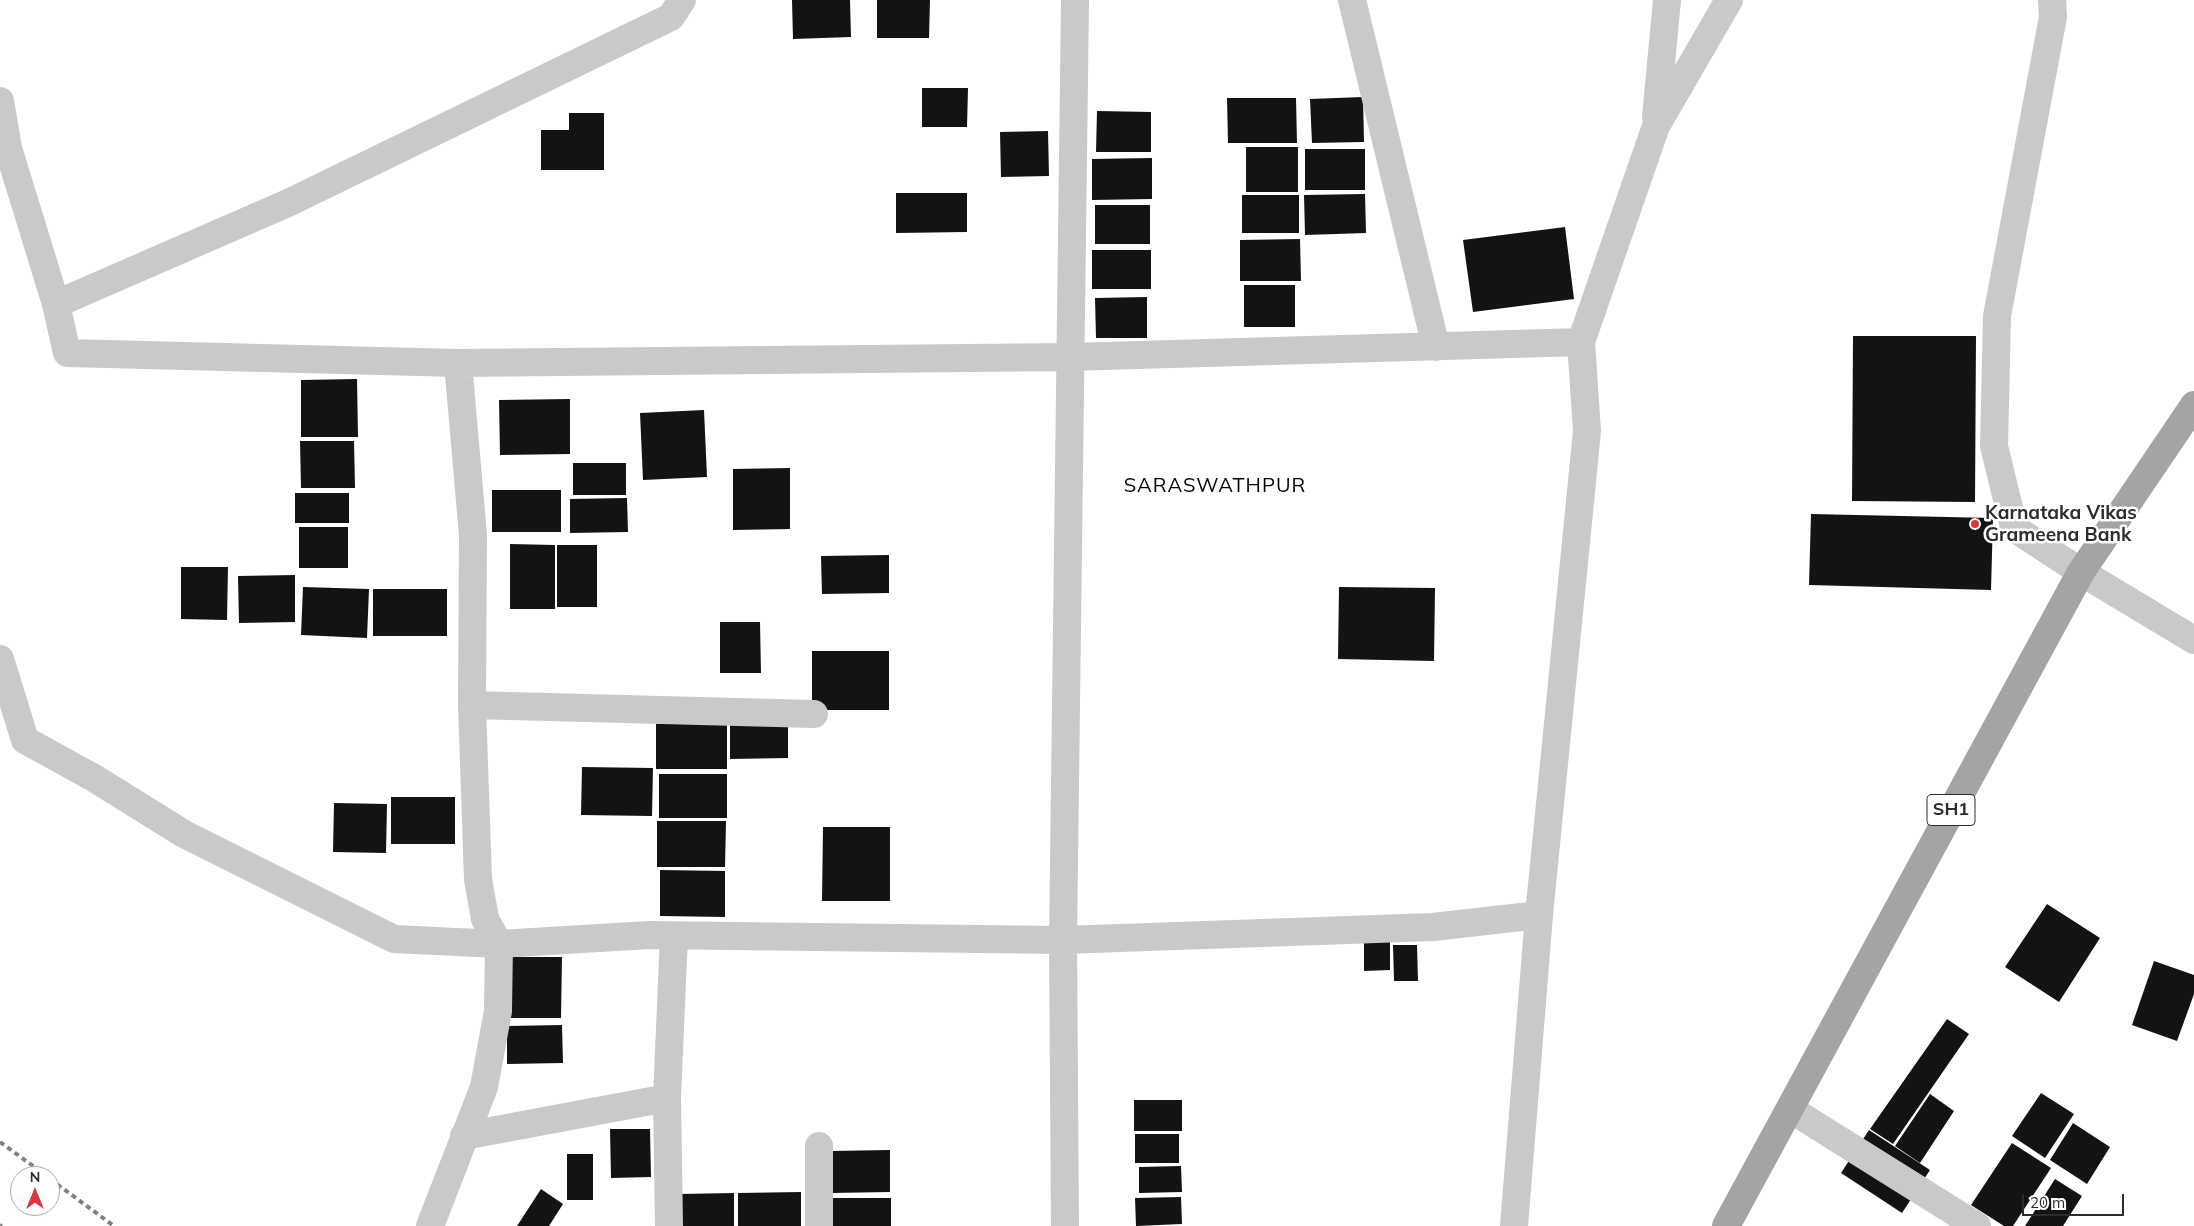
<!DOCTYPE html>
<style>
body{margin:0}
#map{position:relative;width:2194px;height:1226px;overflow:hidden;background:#fff;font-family:Mulish,sans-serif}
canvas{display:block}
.north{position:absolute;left:10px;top:1166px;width:50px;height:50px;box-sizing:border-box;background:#fff;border:1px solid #ababab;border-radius:50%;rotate:0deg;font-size:14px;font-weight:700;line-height:20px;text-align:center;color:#2c2c2c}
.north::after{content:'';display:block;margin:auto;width:18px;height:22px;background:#de343e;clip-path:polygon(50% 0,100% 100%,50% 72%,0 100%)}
.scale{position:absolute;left:2022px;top:1194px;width:102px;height:22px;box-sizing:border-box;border:2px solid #2c2c2c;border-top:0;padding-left:6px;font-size:15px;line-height:18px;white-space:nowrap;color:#2c2c2c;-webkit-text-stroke:4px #fff;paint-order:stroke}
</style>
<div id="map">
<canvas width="2194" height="1226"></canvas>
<div class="north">N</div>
<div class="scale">20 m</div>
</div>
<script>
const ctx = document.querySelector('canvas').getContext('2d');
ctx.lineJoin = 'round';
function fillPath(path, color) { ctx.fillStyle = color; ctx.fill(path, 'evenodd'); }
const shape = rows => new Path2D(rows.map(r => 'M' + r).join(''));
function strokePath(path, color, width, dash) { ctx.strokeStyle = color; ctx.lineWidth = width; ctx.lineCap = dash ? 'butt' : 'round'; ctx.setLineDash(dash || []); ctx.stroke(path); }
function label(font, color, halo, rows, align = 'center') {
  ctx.font = font + ' Mulish,sans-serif'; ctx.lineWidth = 5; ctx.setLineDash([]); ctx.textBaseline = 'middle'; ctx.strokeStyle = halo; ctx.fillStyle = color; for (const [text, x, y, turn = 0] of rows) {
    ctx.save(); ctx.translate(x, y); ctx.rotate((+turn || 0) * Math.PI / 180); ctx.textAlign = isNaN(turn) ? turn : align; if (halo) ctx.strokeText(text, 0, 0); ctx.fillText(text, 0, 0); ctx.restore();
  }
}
const building = shape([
 [792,0,850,0,851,37,793,39],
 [877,0,930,0,929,38,877,38],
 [922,88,968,88,967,127,922,127],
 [1363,97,1364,142,1312,143,1310,99],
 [1227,98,1296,98,1297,143,1228,143],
 [1097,111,1151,112,1151,152,1096,152],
 [569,113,604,113,604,170,541,170,541,130,569,130],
 [1048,131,1049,176,1001,177,1000,132],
 [1246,147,1298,147,1298,192,1246,192],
 [1305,149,1365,149,1365,190,1305,190],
 [1152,158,1152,199,1092,200,1092,159],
 [896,193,967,193,967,232,896,233],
 [1365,194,1366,233,1305,235,1304,195],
 [1242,195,1299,195,1299,233,1242,233],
 [1095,205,1150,205,1150,244,1095,244],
 [1565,227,1574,299,1473,312,1463,240],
 [1300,239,1301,281,1240,281,1240,240],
 [1092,250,1151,250,1151,289,1092,289],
 [1244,285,1295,285,1295,327,1244,327],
 [1147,297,1147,338,1096,338,1095,298],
 [1853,336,1976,336,1975,502,1852,501],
 [357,379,358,437,301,437,301,380],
 [570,399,570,454,500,455,499,400],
 [704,410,707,477,643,480,640,413],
 [300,441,354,441,355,488,301,488],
 [573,463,626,463,626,495,573,495],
 [790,468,790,529,733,530,733,469],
 [492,490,561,490,561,532,492,532],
 [295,493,349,493,349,523,295,523],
 [627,498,628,532,570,533,570,499],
 [1811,514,1993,518,1991,590,1809,585],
 [299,527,348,527,348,568,299,568],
 [510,544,555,545,555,609,510,609],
 [557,545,597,545,597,607,557,607],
 [889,555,889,593,822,594,821,556],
 [181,567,228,567,227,620,181,619],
 [295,575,295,622,239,623,238,576],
 [303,587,369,589,367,638,301,635],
 [1339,587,1435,588,1434,661,1338,659],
 [373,589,447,589,447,636,373,636],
 [720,622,760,622,761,673,720,673],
 [812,651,889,651,889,710,812,710],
 [788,722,788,758,730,759,730,723],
 [656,724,727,724,727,769,656,769],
 [582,767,653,768,652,816,581,815],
 [659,774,727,774,727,818,659,818],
 [391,797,455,797,455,844,391,844],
 [334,803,387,804,386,853,333,852],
 [657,821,726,821,725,867,657,867],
 [823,827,890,827,890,901,822,901],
 [660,870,725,871,725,917,660,916],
 [2047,904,2100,938,2059,1002,2005,967],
 [1364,942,1390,942,1390,970,1364,971],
 [1393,945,1417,945,1418,981,1394,981],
 [512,957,562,957,561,1018,511,1018],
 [2154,961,2194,975,2194,994,2177,1041,2132,1025],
 [1947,1019,1969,1034,1893,1144,1870,1129],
 [562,1025,563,1063,507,1064,507,1026],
 [2041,1093,2074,1114,2045,1158,2012,1136],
 [1930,1094,1954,1111,1920,1163,1895,1146],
 [1134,1100,1182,1100,1182,1131,1134,1131],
 [2073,1123,2110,1147,2087,1184,2050,1160],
 [610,1129,650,1129,651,1177,611,1178],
 [1869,1130,1930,1170,1902,1213,1841,1173],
 [1135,1134,1179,1134,1179,1163,1135,1163],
 [2012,1143,2051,1168,2013,1226,2004,1226,1971,1205],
 [890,1150,890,1192,831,1193,831,1151],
 [567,1154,593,1154,593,1200,567,1200],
 [1181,1166,1182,1192,1139,1193,1139,1167],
 [2055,1179,2082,1196,2063,1226,2025,1226],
 [541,1189,563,1204,549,1226,517,1226],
 [801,1192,801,1226,738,1226,738,1193],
 [734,1193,734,1226,679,1226,679,1194],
 [1181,1197,1182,1224,1136,1226,1135,1198],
 [832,1198,891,1198,891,1226,832,1226]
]);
const minor = shape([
 [1352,0,1436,347],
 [2052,0,2053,17,1997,316,1994,446,2014,528,2081,572,2194,640],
 [0,101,8,148,56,304,67,353,458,363,1070,357,1581,342],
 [1656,117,1667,0],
 [56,304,288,203,671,17,682,0],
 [0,659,25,740,94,778,184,834,394,939,499,944,649,935,1063,940,1433,927,1539,915],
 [472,705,814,714],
 [1790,1109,1977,1226],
 [464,1136,667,1098],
 [819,1146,819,1226],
 [430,1226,484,1087,498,1011,499,944,485,919,478,879,472,705,473,535,458,363],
 [669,1226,667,1098,674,936],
 [1065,1226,1063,940,1075,0],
 [1514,1226,1539,915,1587,431,1581,342,1656,126,1729,0]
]);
const major = shape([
 [1726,1226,2081,572,2194,405]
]);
const rail = shape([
 [0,1142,47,1176],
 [50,1179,114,1226],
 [0,1225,2,1226]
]);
const markers = [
 [1975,524,5,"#de343e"]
];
const shields = [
 [1951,810,48]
];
const shieldNames = [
 ["SH1",1951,810]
];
const poiNames = [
 ["Karnataka Vikas",1985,513],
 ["Grameena Bank",1985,535]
];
const neighbourhoodNames = [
 ["SARASWATHPUR",1215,486]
];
fillPath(building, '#131313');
strokePath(minor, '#c9c9c9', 28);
strokePath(major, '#a4a4a4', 28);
strokePath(rail, '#818181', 4, [5, 4]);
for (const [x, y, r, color] of markers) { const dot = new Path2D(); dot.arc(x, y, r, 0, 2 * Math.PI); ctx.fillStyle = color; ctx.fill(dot); strokePath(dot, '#fff', 2); }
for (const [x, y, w] of shields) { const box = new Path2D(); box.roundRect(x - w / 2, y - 15.5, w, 31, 4); ctx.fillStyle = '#fff'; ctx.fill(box); strokePath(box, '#2c2c2c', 1); }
label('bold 18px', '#2c2c2c', null, shieldNames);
label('bold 19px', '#2c2c2c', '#fff', poiNames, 'left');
ctx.letterSpacing = '1px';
label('20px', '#000', '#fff', neighbourhoodNames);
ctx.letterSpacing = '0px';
</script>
